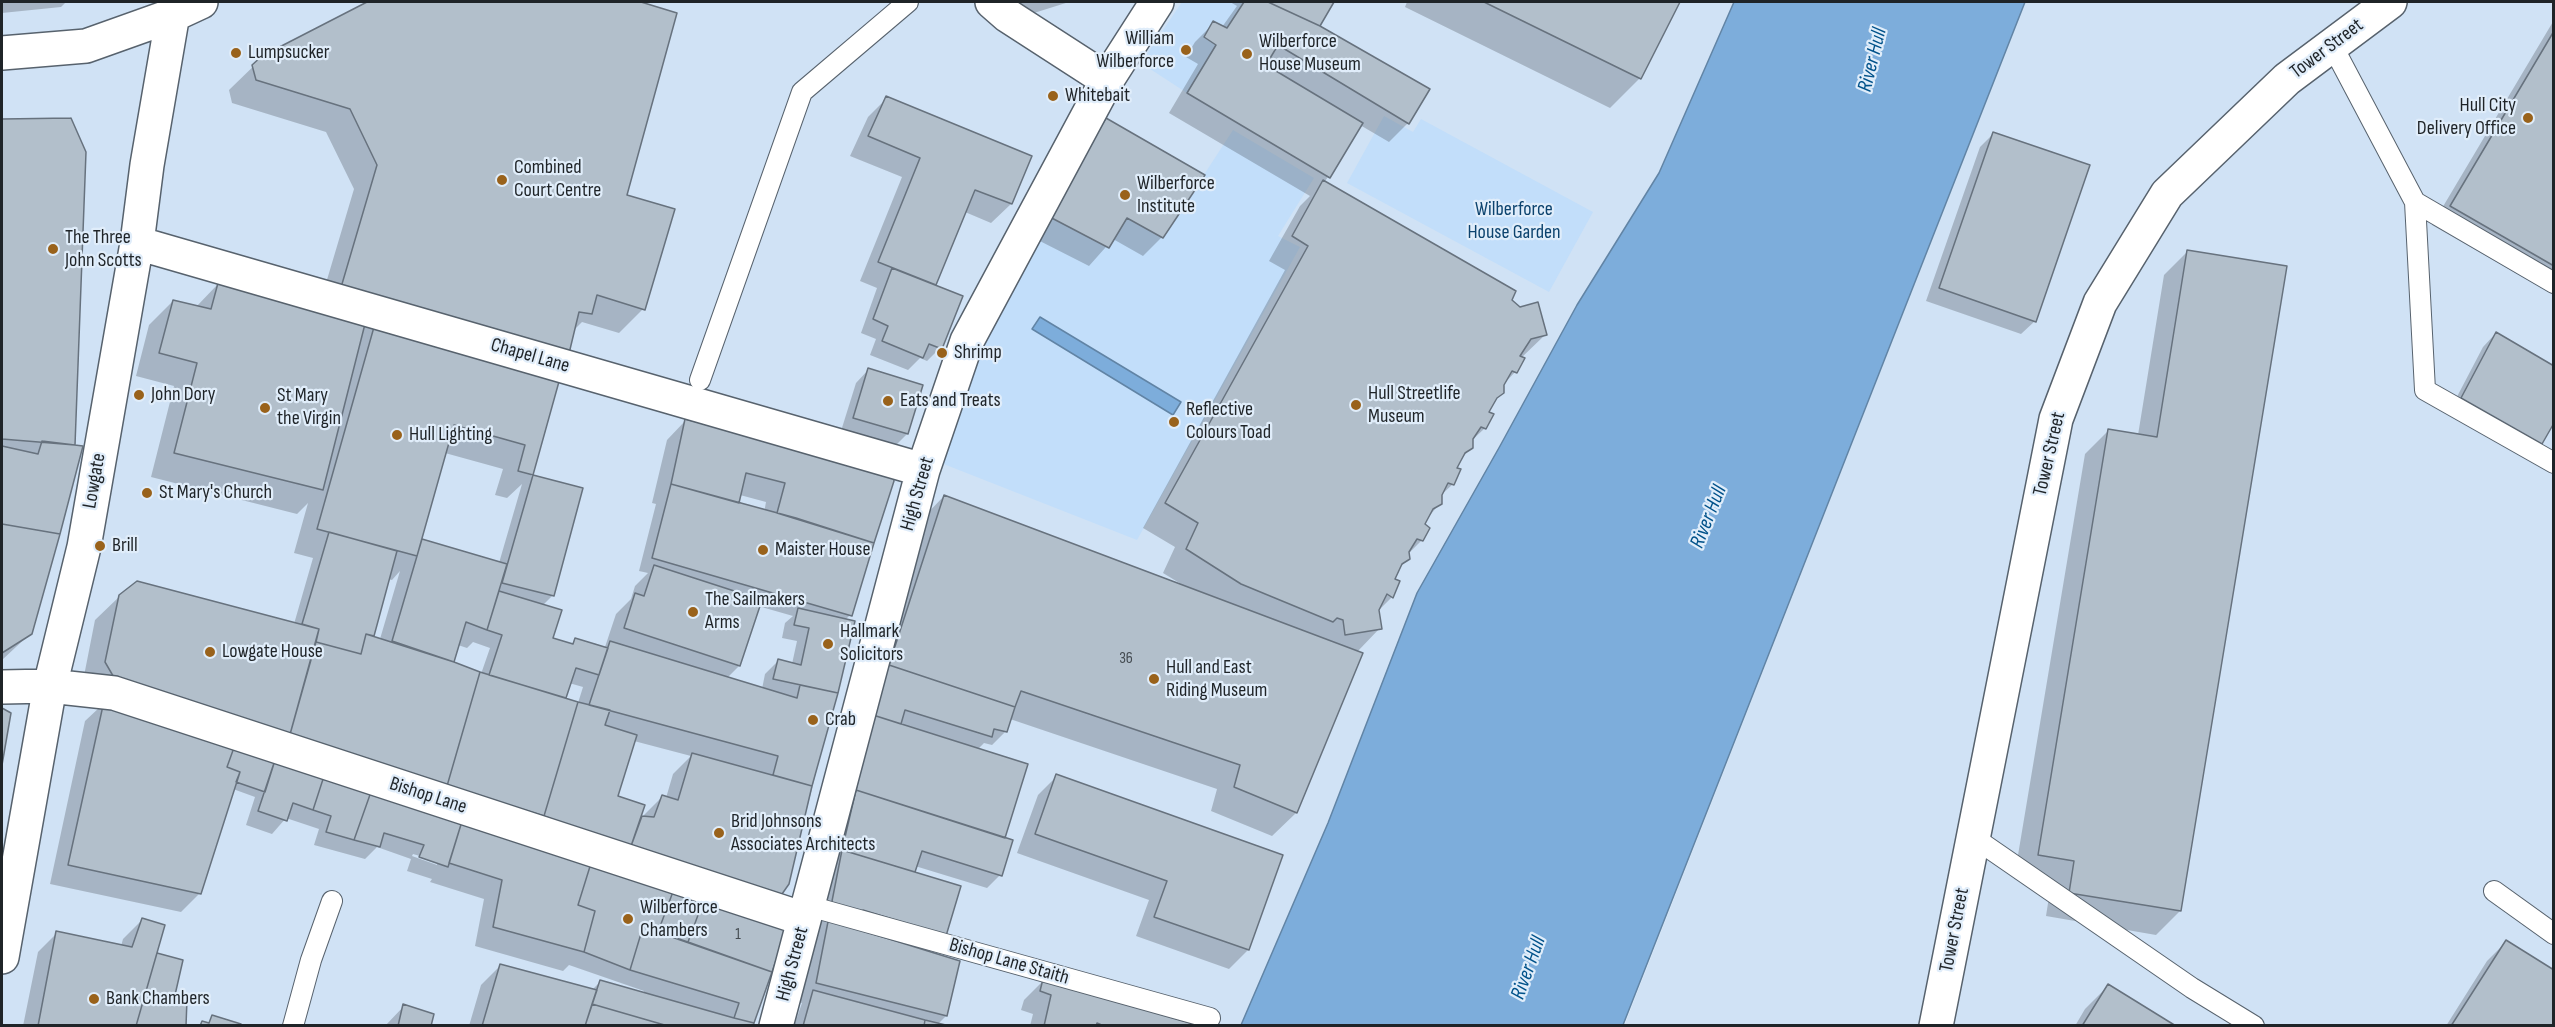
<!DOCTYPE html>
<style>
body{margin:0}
#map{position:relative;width:2555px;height:1027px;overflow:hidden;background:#e0edfa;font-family:"Sofia Sans Condensed",sans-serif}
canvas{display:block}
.frame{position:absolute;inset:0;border:3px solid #1f2428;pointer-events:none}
</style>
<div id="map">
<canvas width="2555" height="1027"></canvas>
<div class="frame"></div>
</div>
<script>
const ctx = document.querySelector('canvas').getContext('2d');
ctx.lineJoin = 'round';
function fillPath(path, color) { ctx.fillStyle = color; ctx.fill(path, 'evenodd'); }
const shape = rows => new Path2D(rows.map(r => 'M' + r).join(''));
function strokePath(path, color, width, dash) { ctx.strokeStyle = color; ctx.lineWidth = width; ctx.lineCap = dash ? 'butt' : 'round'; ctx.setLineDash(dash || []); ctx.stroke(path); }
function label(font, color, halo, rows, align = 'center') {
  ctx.font = font + ' "Sofia Sans Condensed",sans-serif'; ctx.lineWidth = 4.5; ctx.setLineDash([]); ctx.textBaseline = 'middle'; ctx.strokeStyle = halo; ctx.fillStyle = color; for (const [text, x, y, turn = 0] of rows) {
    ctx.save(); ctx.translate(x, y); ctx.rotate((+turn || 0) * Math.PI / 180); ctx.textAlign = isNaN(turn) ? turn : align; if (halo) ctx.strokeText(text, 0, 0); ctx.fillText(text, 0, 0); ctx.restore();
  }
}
const built = shape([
 [2,2,1734,2,1659,173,1577,305,1500,446,1328,823,1241,1025,2,1026],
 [2025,2,2553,2,2553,1025,1624,1026]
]);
const green = shape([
 [1182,2,1244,2,1227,28,1213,21,1204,37,1216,45,1187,93,1141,63],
 [1384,116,1413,132,1421,119,1593,212,1549,292,1347,183],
 [1233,130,1314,178,1278,236,1300,247,1137,540,941,463,997,310,1046,215,1109,248,1127,218,1163,238]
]);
const water = shape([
 [1734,2,2025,2,1623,1025,1241,1025,1328,823,1417,593,1500,446,1577,305,1659,173,1734,2],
 [1040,317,1181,402,1173,415,1032,329,1040,317]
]);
const shadow = shape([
 [2,2,66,2,61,7,2,13],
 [370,2,639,2,641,5,625,196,643,309,619,333,582,322,574,330,531,476,581,489,553,595,543,605,551,639,570,645,576,640,605,647,616,614,631,599,635,586,648,573,639,571,656,504,652,503,667,440,686,420,888,471,850,615,845,620,854,622,788,884,781,893,771,971,752,1026,469,1026,481,985,500,966,592,990,600,982,643,994,644,991,569,965,563,971,475,946,484,899,430,882,432,879,407,871,411,859,377,847,365,859,314,845,319,829,286,818,272,834,246,825,255,797,233,789,200,893,181,912,50,884,85,721,100,707,82,686,95,620,120,596,294,624,313,558,294,553,308,503,297,514,151,477,174,386,136,376,149,325,173,301,196,307,218,284,318,310,354,189,326,132,232,103,229,90,263,57],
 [445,453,503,469,495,495,507,498,522,484,499,563,422,541,419,545],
 [740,495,766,502,764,513,738,502],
 [400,571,380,639,372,637,388,579,392,580],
 [758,606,793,616,785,623,782,638,797,641,792,664,778,661,765,674,762,689,727,678,739,666],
 [473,642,490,648,481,674,453,662,458,645,467,648],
 [569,683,583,687,578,703,564,699],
 [634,741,691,756,673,774,666,798,662,797,639,820,616,797],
 [413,854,437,861,437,865,412,856],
 [1000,2,1069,2,1018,18],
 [1230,2,1332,2,1318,27,1408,123,1389,142,1360,125,1324,183,1510,301,1545,335,1521,358,1523,359,1515,372,1502,386,1487,412,1491,415,1484,429,1471,441,1471,447,1454,469,1453,484,1440,496,1440,503,1423,524,1422,540,1408,554,1408,559,1399,568,1393,580,1392,597,1377,612,1380,628,1357,652,1361,654,1296,813,1272,836,1211,811,1217,789,1010,719,1005,732,992,745,984,743,978,749,1003,838,1000,875,987,888,915,866,913,873,944,935,927,952,946,1016,938,1024,943,1026,794,1026,802,1003,798,1002,921,520,944,496,1181,584,1163,573,1175,547,1143,528,1285,270,1269,261,1300,206,1310,196,1169,113,1198,64,1186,57,1195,42,1214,23,1222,27,1237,6],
 [1407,2,1678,2,1640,78,1610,108,1405,7],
 [2554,20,2554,295,2432,225],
 [887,98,1030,157,1011,204,991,223,965,212,934,286,940,348,927,361,920,358,908,370,870,355,876,339,861,333,877,288,860,281,902,177,850,156,868,117],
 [70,119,31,633,2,660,2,120],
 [1107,120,1162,237,1143,256,1113,239,1089,266,1028,235,1088,139],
 [1993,134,2035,321,2021,334,1926,301,1980,147],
 [2188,251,2180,911,2156,935,2046,916,2051,884,2014,879,2085,454,2109,430,2138,435,2164,275],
 [2496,333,2554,420,2540,443,2527,457,2449,412,2483,347],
 [869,369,907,434,894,447,841,431,856,383],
 [2,710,9,714,2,756],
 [1057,776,1248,950,1229,969,1136,936,1149,900,1017,853,1038,795],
 [142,920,155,954,181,961,173,996,185,1026,23,1026,38,952,57,933,121,946,123,939],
 [2506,942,2554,1026,2446,1026,2487,961],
 [1043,981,1192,1026,1030,1026,1033,1014,1021,1010,1024,1000],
 [2108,986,2173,1026,2075,1026,2085,1009],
 [404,1006,430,1026,385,1026]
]);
const building = shape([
 [367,2,641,2,677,13,627,195,675,209,645,310,597,295,592,314,579,312,566,366,337,301,377,165,350,109,256,80,252,65,262,56,367,2],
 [1244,2,1268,2,1320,26,1430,89,1409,124,1278,45,1266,65,1363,123,1330,178,1187,93,1216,45,1204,37,1213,21,1227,28,1244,2],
 [1268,2,1334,2,1320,26,1268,2],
 [1484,2,1680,2,1641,79,1484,2],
 [2554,31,2554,266,2450,206,2554,31],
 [886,96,1032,156,1012,204,975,190,936,285,878,262,920,158,868,136,886,96],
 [71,118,86,152,75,445,2,439,2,119,71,118],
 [1106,118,1205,175,1163,238,1127,218,1109,248,1046,215,1106,118],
 [1993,132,2090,165,2036,322,1939,288,1993,132],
 [1323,180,1516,291,1512,300,1520,307,1538,302,1547,335,1531,339,1520,356,1525,358,1517,373,1512,371,1504,385,1504,393,1497,398,1489,412,1494,414,1486,429,1481,427,1473,439,1473,448,1465,453,1457,468,1461,469,1454,485,1448,483,1442,495,1442,504,1433,509,1425,524,1430,528,1423,541,1417,539,1409,552,1410,559,1402,564,1395,579,1400,581,1393,598,1387,594,1379,610,1382,629,1345,635,1343,620,1337,618,1333,622,1241,584,1186,549,1198,523,1165,503,1308,246,1292,236,1323,180],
 [2187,250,2287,266,2181,911,2069,893,2074,861,2038,855,2108,429,2157,437,2187,250],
 [892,268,963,296,942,349,929,344,923,358,882,341,888,326,873,319,892,268],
 [218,283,366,320,323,490,174,453,197,363,159,353,173,300,211,309,218,283],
 [374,327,560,378,533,475,518,471,525,445,454,425,417,556,317,529,374,327],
 [2496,332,2554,366,2554,423,2542,444,2461,398,2496,332],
 [868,368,923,385,908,434,853,418,868,368],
 [685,419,889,469,893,473,894,481,874,543,777,513,785,483,746,473,739,503,671,484,685,419],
 [42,441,83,446,60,534,2,524,2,446,38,454,42,441],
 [533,475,583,488,554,596,502,583,533,475],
 [671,484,796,518,874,543,852,616,652,558,671,484],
 [944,495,1363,653,1297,813,1234,787,1240,765,1021,691,1015,707,889,665,944,495],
 [2,524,60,534,32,634,2,653,2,524],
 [329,532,397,551,374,636,366,634,361,654,316,642,319,629,302,624,329,532],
 [422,539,507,564,487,630,466,622,454,662,392,641,422,539],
 [654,565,762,600,740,666,624,628,635,593,644,596,654,565],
 [137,581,319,629,289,738,116,681,105,662,119,595,137,581],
 [499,591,562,610,553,638,573,644,575,638,608,648,599,675,576,668,566,698,489,675,502,635,487,630,499,591],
 [798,608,855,621,838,693,773,679,778,659,801,665,809,628,794,625,798,608],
 [366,634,454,662,480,672,447,786,289,738,316,642,361,654,366,634],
 [610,641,797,698,800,685,838,693,812,786,773,775,778,756,589,705,610,641],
 [889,665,1015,707,1007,732,994,729,992,737,905,710,901,724,873,715,889,665],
 [480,672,578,702,544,816,447,786,480,672],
 [104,701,236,742,227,767,240,772,201,894,68,865,104,701],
 [578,702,610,710,605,725,637,735,618,796,645,805,630,849,544,816,578,702],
 [2,708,11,713,2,765,2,708],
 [873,715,1028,764,1005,838,856,790,873,715],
 [236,742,276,757,265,792,236,782,240,772,227,767,236,742],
 [692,753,812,786,789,884,782,894,775,898,630,849,642,816,654,817,662,795,678,800,692,753],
 [276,757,325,773,313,810,293,803,287,821,258,811,276,757],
 [325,773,372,789,354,840,326,832,331,816,313,810,325,773],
 [1056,774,1283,855,1249,950,1154,917,1167,881,1035,834,1056,774],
 [372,789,463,818,448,867,419,857,424,845,384,833,380,847,354,840,372,789],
 [856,790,1013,840,1002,876,922,851,915,872,842,850,856,790],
 [463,818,592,860,578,905,595,911,584,952,493,927,502,880,449,863,463,818],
 [842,850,961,886,946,936,863,910,857,929,960,961,947,1016,816,983,842,850],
 [592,860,674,889,658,932,643,927,630,970,584,952,595,911,578,905,592,860],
 [674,889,704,899,688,942,658,932,674,889],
 [704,899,787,929,772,972,688,942,704,899],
 [142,918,165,925,136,1026,38,1026,56,931,132,947,142,918],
 [643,927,772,972,754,1023,734,1018,739,1003,630,970,643,927],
 [2506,940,2554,970,2554,1026,2451,1026,2506,940],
 [157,953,183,960,175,995,187,999,186,1026,136,1026,157,953],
 [500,964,597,990,585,1026,482,1026,500,964],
 [1043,979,1194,1024,1194,1026,1104,1026,1097,1023,1096,1026,1044,1026,1051,995,1040,991,1043,979],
 [600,980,734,1018,754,1023,753,1026,668,1026,592,1004,600,980],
 [2108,984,2176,1026,2082,1026,2108,984],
 [813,990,925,1020,924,1026,803,1026,813,990],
 [403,1004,434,1014,431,1026,398,1026,403,1004],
 [592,1004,668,1026,585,1026,592,1004],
 [212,1015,241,1024,240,1026,200,1026,202,1021,209,1023,212,1015],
 [925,1020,950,1026,924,1026,925,1020]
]);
const service = shape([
 [2332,45,2415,202,2425,390,2554,463],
 [2415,202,2554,283],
 [700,380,802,92,908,2],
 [1973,837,2192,988,2254,1026],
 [2494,891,2554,934],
 [809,906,1210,1018],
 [293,1026,311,960,332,901]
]);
const minor = shape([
 [992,2,1008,16,1107,80],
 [2,53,86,46,173,15,201,2],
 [137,243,923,470],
 [2,687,50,686,114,693,804,919],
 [2,957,50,686,84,547,137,243,147,165,175,2],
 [776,1026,923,470,967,341,1107,80,1157,2],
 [1936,1026,2056,419,2100,303,2167,194,2287,79,2390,2]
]);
const markers = [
 [1186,50,6,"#99621b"],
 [236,53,6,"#99621b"],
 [1247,54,6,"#99621b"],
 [1053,96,6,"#99621b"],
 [2528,118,6,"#99621b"],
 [502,180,6,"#99621b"],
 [1125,195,6,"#99621b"],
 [53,249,6,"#99621b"],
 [942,353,6,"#99621b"],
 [139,395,6,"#99621b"],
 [888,401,6,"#99621b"],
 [1356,405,6,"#99621b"],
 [265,408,6,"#99621b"],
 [1174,422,6,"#99621b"],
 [397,435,6,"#99621b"],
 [147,493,6,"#99621b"],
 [100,546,6,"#99621b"],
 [763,550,6,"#99621b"],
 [693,612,6,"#99621b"],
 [828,644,6,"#99621b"],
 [210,652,6,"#99621b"],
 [1154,679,6,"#99621b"],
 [813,720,6,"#99621b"],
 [719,833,6,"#99621b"],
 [628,919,6,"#99621b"],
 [94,999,6,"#99621b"]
];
const numberNames = [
 ["36",1126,659],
 ["1",738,935]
];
const poiNames = [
 ["William",1174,39,"right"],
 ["Wilberforce",1174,62,"right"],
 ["Wilberforce",1259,42],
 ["House Museum",1259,65],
 ["Lumpsucker",248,53],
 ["Whitebait",1065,96],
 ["Hull City",2516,106,"right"],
 ["Delivery Office",2516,129,"right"],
 ["Combined",514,168],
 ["Court Centre",514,191],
 ["Wilberforce",1137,184],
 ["Institute",1137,207],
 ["The Three",65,238],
 ["John Scotts",65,261],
 ["Shrimp",954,353],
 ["Hull Streetlife",1368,394],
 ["Museum",1368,417],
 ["John Dory",151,395],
 ["St Mary",277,396],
 ["the Virgin",277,419],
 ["Eats and Treats",900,401],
 ["Reflective",1186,410],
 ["Colours Toad",1186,433],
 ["Hull Lighting",409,435],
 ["St Mary's Church",159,493],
 ["Brill",112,546],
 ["Maister House",775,550],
 ["The Sailmakers",705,600],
 ["Arms",705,623],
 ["Hallmark",840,632],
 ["Solicitors",840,655],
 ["Lowgate House",222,652],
 ["Hull and East",1166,668],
 ["Riding Museum",1166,691],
 ["Crab",825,720],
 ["Brid Johnsons",731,822],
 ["Associates Architects",731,845],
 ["Wilberforce",640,908],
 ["Chambers",640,931],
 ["Bank Chambers",106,999]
];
const streetNames = [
 ["Tower Street",2327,49,-37],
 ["Chapel Lane",530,356,16],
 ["Tower Street",2050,454,-77],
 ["Lowgate",95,481,-80],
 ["High Street",918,494,-74],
 ["Bishop Lane",428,796,18],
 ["Tower Street",1955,930,-79],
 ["Bishop Lane Staith",1009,962,16],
 ["High Street",793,964,-75]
];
const parkNames = [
 ["Wilberforce",1514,210],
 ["House Garden",1514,233]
];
const waterNames = [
 ["River Hull",1873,60,-76],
 ["River Hull",1709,517,-68],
 ["River Hull",1529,968,-70]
];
fillPath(built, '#d0e2f5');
fillPath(green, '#c2defa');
fillPath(water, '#7daddb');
strokePath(water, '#6184a5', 1.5);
fillPath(shadow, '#0003');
fillPath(building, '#b2bfcb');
strokePath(building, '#67727e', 1.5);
strokePath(service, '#57626d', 22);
strokePath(minor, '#57626d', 36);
strokePath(service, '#fff', 20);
strokePath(minor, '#fff', 33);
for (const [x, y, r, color] of markers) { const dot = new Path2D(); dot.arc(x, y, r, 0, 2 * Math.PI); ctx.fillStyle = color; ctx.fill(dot); strokePath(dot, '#e0edfa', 2); }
label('16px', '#444b51', null, numberNames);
label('20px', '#1f2428', '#e0edfa', poiNames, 'left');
label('20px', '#1f2428', '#e0edfa', streetNames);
label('20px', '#0c436e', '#e0edfa', parkNames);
label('italic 21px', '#01528a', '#e0edfa', waterNames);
</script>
